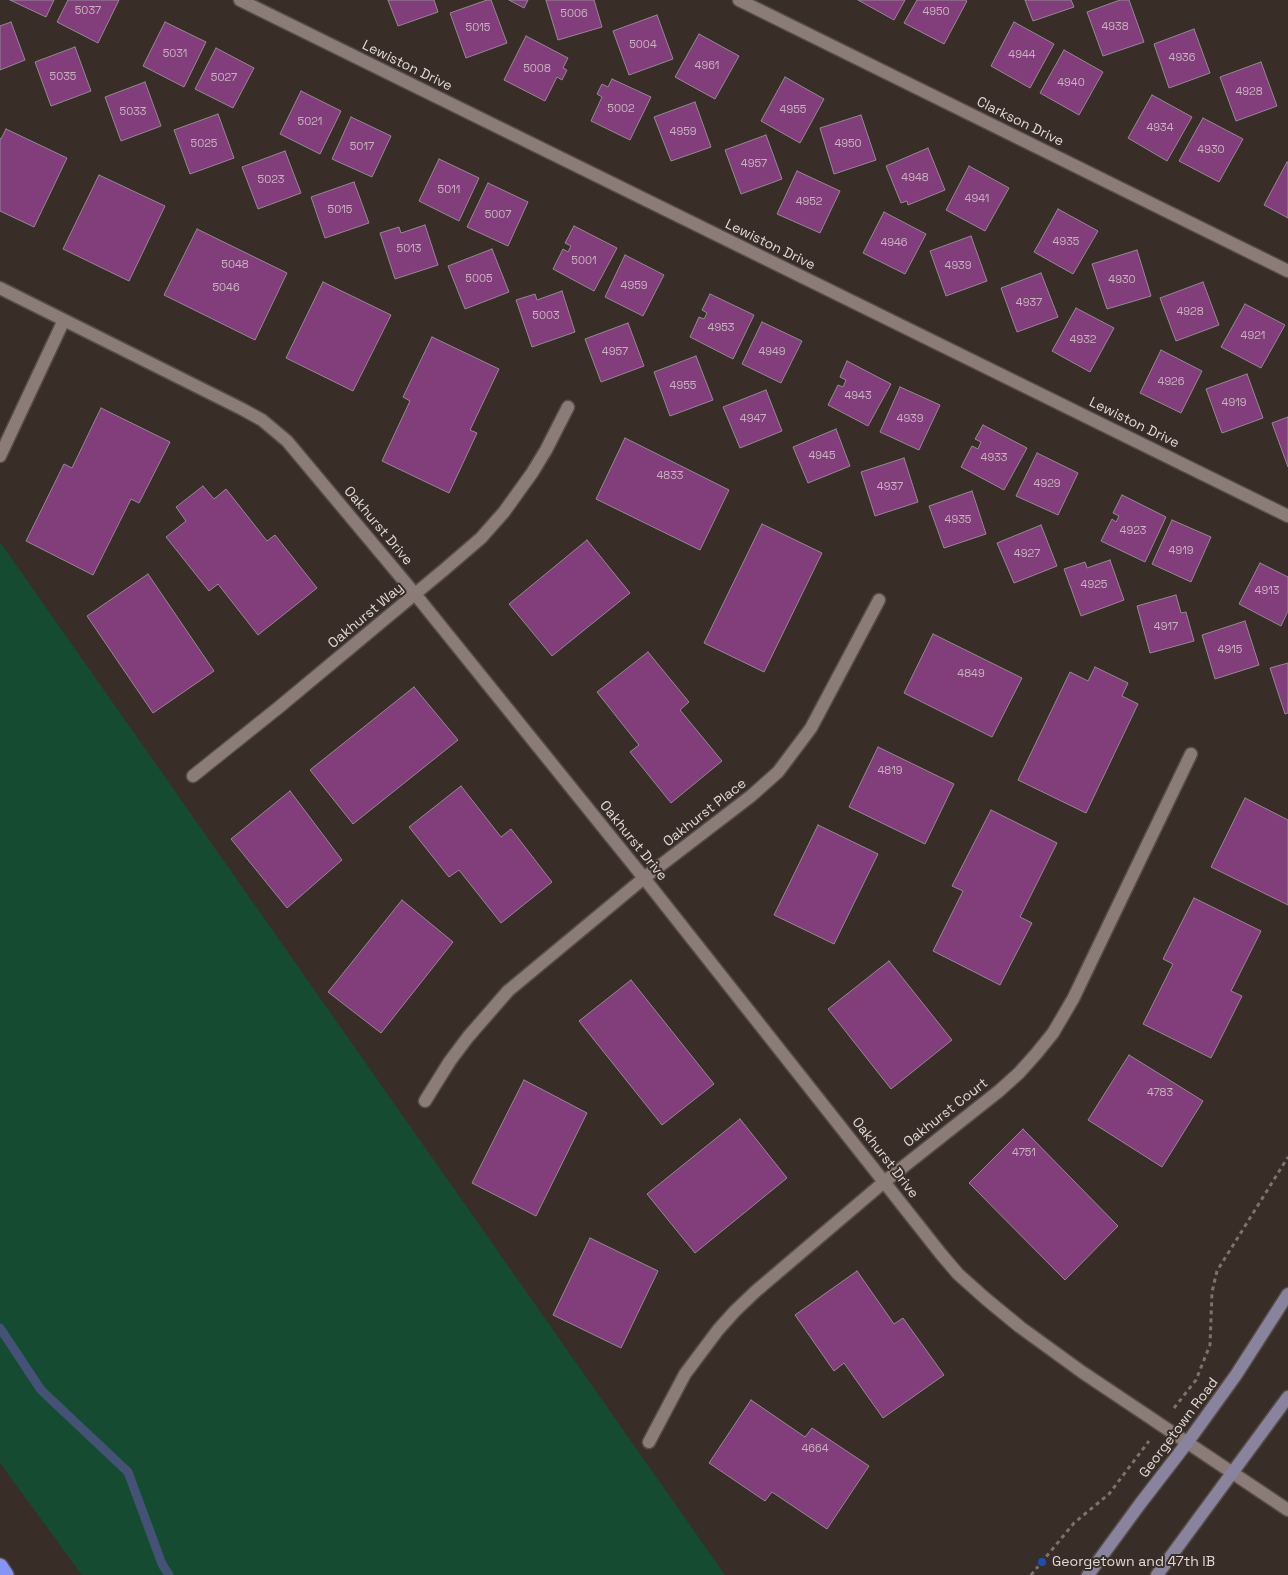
<!DOCTYPE html>
<style>
body{margin:0}
canvas{display:block;background:#392d28}
</style>
<canvas width="1288" height="1575"></canvas>
<script>
const ctx = document.querySelector('canvas').getContext('2d');
ctx.lineJoin = 'round';
function fillPath(path, color) { ctx.fillStyle = color; ctx.fill(path, 'evenodd'); }
const shape = rows => new Path2D(rows.map(r => 'M' + r).join(''));
function strokePath(path, color, width, dash) { ctx.strokeStyle = color; ctx.lineWidth = width; ctx.lineCap = dash ? 'butt' : 'round'; ctx.setLineDash(dash || []); ctx.stroke(path); }
function label(font, color, halo, rows, align = 'center') {
  ctx.font = font + ' "Space Grotesk",sans-serif'; ctx.lineWidth = 4; ctx.setLineDash([]); ctx.textBaseline = 'middle'; ctx.strokeStyle = halo; ctx.fillStyle = color; for (const [text, x, y, turn = 0] of rows) {
    ctx.save(); ctx.translate(x, y); ctx.rotate((+turn || 0) * Math.PI / 180); ctx.textAlign = isNaN(turn) ? turn : align; if (halo) ctx.strokeText(text, 0, 0); ctx.fillText(text, 0, 0); ctx.restore();
  }
}
const green = shape([
 [0,542,725,1575,82,1575,0,1463]
]);
const stream = shape([
 [0,1328,41,1390,128,1472,162,1564,169,1575]
]);
const building = shape([
 [10,0,54,0,46,17,10,0],
 [68,0,119,0,98,43,57,22,68,0],
 [388,0,434,0,438,12,398,26,388,0],
 [487,0,491,0,507,43,466,58,450,13,487,0],
 [509,0,528,0,524,8,509,0],
 [546,0,594,0,602,27,558,40,546,0],
 [858,0,905,0,894,20,858,0],
 [917,0,965,0,967,1,944,44,904,23,917,0],
 [1025,0,1071,0,1074,7,1033,21,1025,0],
 [1120,0,1129,0,1144,42,1103,56,1087,12,1120,0],
 [657,15,673,59,629,75,613,31,657,15],
 [11,22,25,60,0,70,0,26,11,22],
 [165,22,206,42,184,87,143,66,165,22],
 [1014,22,1054,44,1030,88,991,66,1014,22],
 [1194,29,1210,73,1169,88,1154,44,1194,29],
 [699,34,739,56,715,99,675,77,699,34],
 [526,36,568,58,563,68,567,70,562,80,557,77,545,101,504,80,526,36],
 [75,47,91,91,51,106,35,62,75,47],
 [216,48,254,68,233,108,195,89,216,48],
 [1064,50,1103,72,1079,115,1040,93,1064,50],
 [1261,62,1277,106,1236,121,1220,77,1261,62],
 [785,77,824,99,800,143,761,121,785,77],
 [612,79,651,97,630,140,591,121,602,97,597,94,602,84,608,87,612,79],
 [145,82,161,126,121,141,105,97,145,82],
 [301,91,341,111,320,154,280,134,301,91],
 [1152,95,1192,117,1167,161,1128,138,1152,95],
 [695,102,711,147,671,161,654,117,695,102],
 [218,114,234,158,190,174,174,130,218,114],
 [861,115,876,160,834,174,820,128,861,115],
 [351,117,391,136,372,177,332,159,351,117],
 [1203,118,1243,139,1219,182,1179,161,1203,118],
 [6,129,67,158,34,227,0,211,0,138,1,139,6,129],
 [766,135,782,179,741,194,725,150,766,135],
 [928,148,945,190,908,205,907,201,901,203,886,166,928,148],
 [285,151,301,193,258,209,242,167,285,151],
 [439,159,479,178,459,221,419,201,439,159],
 [1287,162,1288,162,1288,218,1264,205,1287,162],
 [969,166,1009,188,985,231,946,210,969,166],
 [797,171,840,191,820,233,777,214,797,171],
 [99,175,165,206,129,281,63,249,99,175],
 [354,182,369,223,325,238,311,197,354,182],
 [488,183,528,202,508,246,467,227,488,183],
 [1058,209,1098,231,1073,274,1034,252,1058,209],
 [884,212,926,234,905,274,863,253,884,212],
 [425,225,438,265,395,279,380,233,399,227,401,233,425,225],
 [574,226,617,248,594,291,553,269,563,249,568,252,571,246,565,243,574,226],
 [197,229,287,273,255,340,164,295,197,229],
 [971,236,987,281,946,296,930,251,971,236],
 [492,249,509,292,465,309,448,266,492,249],
 [1137,250,1151,296,1107,309,1092,264,1137,250],
 [625,255,664,275,643,316,605,297,625,255],
 [1041,273,1058,317,1017,332,1001,288,1041,273],
 [323,282,391,315,353,391,286,358,323,282],
 [1203,282,1219,325,1176,341,1160,298,1203,282],
 [562,291,575,332,532,347,516,300,535,294,537,300,562,291],
 [710,294,754,315,733,359,690,337,699,317,704,319,707,313,702,310,710,294],
 [1245,304,1285,325,1261,368,1221,347,1245,304],
 [1076,308,1114,328,1090,372,1052,351,1076,308],
 [762,322,802,341,781,383,742,364,762,322],
 [628,323,644,366,601,382,585,339,628,323],
 [432,337,499,369,470,430,477,433,449,493,382,461,410,401,403,397,432,337],
 [1161,350,1202,371,1181,413,1140,393,1161,350],
 [696,356,713,400,670,416,654,372,696,356],
 [847,361,891,384,868,426,828,405,838,385,843,387,846,380,840,377,847,361],
 [1247,374,1263,418,1222,433,1206,389,1247,374],
 [900,387,940,405,919,450,880,432,900,387],
 [766,390,782,431,740,448,723,407,766,390],
 [101,408,170,442,139,503,131,499,93,575,26,541,64,464,72,468,101,408],
 [1288,417,1288,467,1272,423,1288,417],
 [983,425,1027,448,1004,490,961,467,972,446,978,449,981,442,975,439,983,425],
 [836,429,850,466,808,483,793,447,836,429],
 [625,438,729,490,700,550,596,499,625,438],
 [1037,453,1078,473,1058,515,1016,496,1037,453],
 [904,458,918,502,875,516,861,472,904,458],
 [203,486,214,499,226,489,267,541,275,535,317,588,258,635,218,584,209,591,166,537,186,521,176,507,203,486],
 [972,491,986,534,944,548,929,506,972,491],
 [1122,495,1166,517,1145,562,1101,541,1112,519,1116,522,1119,516,1113,513,1122,495],
 [1172,520,1211,537,1191,582,1152,564,1172,520],
 [762,524,822,553,764,672,704,643,762,524],
 [1041,525,1057,566,1014,583,997,543,1041,525],
 [587,540,630,593,552,656,509,604,587,540],
 [1110,560,1124,600,1081,616,1064,569,1085,562,1087,568,1110,560],
 [1260,563,1288,577,1288,611,1281,626,1239,604,1260,563],
 [148,574,214,671,153,713,87,616,148,574],
 [1176,595,1181,613,1186,612,1194,641,1150,653,1137,606,1176,595],
 [1245,621,1259,665,1215,679,1202,635,1245,621],
 [933,634,1022,678,992,737,904,693,933,634],
 [648,652,689,702,680,710,722,761,671,803,630,752,639,745,597,692,648,652],
 [1288,663,1288,713,1285,714,1270,668,1288,663],
 [1095,667,1128,683,1122,696,1138,704,1086,813,1018,780,1070,672,1088,681,1095,667],
 [414,687,458,740,353,824,310,770,414,687],
 [878,747,954,784,925,844,849,807,878,747],
 [461,786,501,837,511,829,552,882,501,923,459,870,449,877,409,827,461,786],
 [290,791,342,860,287,908,231,839,290,791],
 [1245,798,1288,820,1288,905,1211,867,1245,798],
 [991,810,1057,843,1020,917,1032,923,1000,985,933,951,963,891,952,886,991,810],
 [818,825,878,854,834,944,774,915,818,825],
 [1194,898,1261,931,1231,991,1242,996,1211,1058,1143,1024,1173,964,1163,959,1194,898],
 [402,900,453,942,381,1033,328,992,402,900],
 [889,961,952,1040,891,1089,828,1009,889,961],
 [631,980,714,1084,662,1125,579,1021,631,980],
 [1129,1055,1203,1101,1162,1167,1088,1120,1129,1055],
 [524,1080,587,1113,536,1216,472,1183,524,1080],
 [740,1119,787,1178,695,1253,647,1194,740,1119],
 [1023,1129,1118,1226,1065,1280,969,1183,1023,1129],
 [590,1238,658,1271,621,1348,553,1315,590,1238],
 [857,1271,894,1324,903,1318,944,1375,883,1418,844,1363,834,1371,795,1315,857,1271],
 [751,1400,805,1437,812,1428,869,1466,827,1529,772,1492,765,1501,709,1463,751,1400]
]);
const path = shape([
 [1174,1408,1196,1380,1210,1345,1212,1292,1217,1271,1288,1157],
 [1031,1575,1074,1523,1109,1494,1149,1441]
]);
const street = shape([
 [240,0,1288,516],
 [739,0,1288,271],
 [0,288,242,409,262,420,287,441,415,594,644,878,941,1254,958,1274,986,1299,1020,1327,1082,1372,1288,1510],
 [0,456,64,320],
 [193,776,278,708,445,569,481,538,504,512,532,473,546,450,568,407],
 [425,1101,450,1061,468,1037,508,991,644,878,751,796,778,772,811,728,879,600],
 [649,1442,685,1374,718,1330,735,1311,756,1291,884,1182,999,1091,1019,1073,1036,1054,1053,1033,1073,999,1191,754]
]);
const secondary = shape([
 [1088,1575,1140,1504,1187,1443,1236,1375,1288,1294],
 [1157,1575,1288,1397]
]);
const highway = shape([
 [0,1566,6,1575]
]);
const markers = [
 [1042,1562,5,"#1a4fb4"]
];
const numberNames = [
 ["5037",88,11],
 ["4950",936,12],
 ["5006",574,14],
 ["4938",1115,27],
 ["5015",478,28],
 ["5004",643,45],
 ["5031",175,54],
 ["4944",1022,55],
 ["4936",1182,58],
 ["4961",707,66],
 ["5008",537,69],
 ["5035",63,77],
 ["5027",224,78],
 ["4940",1071,83],
 ["4928",1249,92],
 ["5002",621,109],
 ["4955",793,110],
 ["5033",133,112],
 ["5021",310,122],
 ["4934",1160,128],
 ["4959",683,132],
 ["5025",204,144],
 ["4950",848,144],
 ["5017",362,147],
 ["4930",1211,150],
 ["4957",754,164],
 ["4948",915,178],
 ["5023",271,180],
 ["5011",449,190],
 ["4941",977,199],
 ["4952",809,202],
 ["5015",340,210],
 ["5007",498,215],
 ["4935",1066,242],
 ["4946",894,243],
 ["5013",409,249],
 ["5001",584,261],
 ["5048",235,265],
 ["4939",958,266],
 ["5005",479,279],
 ["4930",1122,280],
 ["4959",634,286],
 ["5046",226,288],
 ["4937",1029,303],
 ["4928",1190,312],
 ["5003",546,316],
 ["4953",721,328],
 ["4921",1253,336],
 ["4932",1083,340],
 ["4957",615,352],
 ["4949",772,352],
 ["4926",1171,382],
 ["4955",683,386],
 ["4943",858,396],
 ["4919",1234,403],
 ["4947",753,419],
 ["4939",910,419],
 ["4945",822,456],
 ["4933",994,458],
 ["4833",670,476],
 ["4929",1047,484],
 ["4937",890,487],
 ["4935",958,520],
 ["4923",1133,531],
 ["4919",1181,551],
 ["4927",1027,554],
 ["4925",1094,585],
 ["4913",1267,591],
 ["4917",1166,627],
 ["4915",1230,650],
 ["4849",971,674],
 ["4819",890,771],
 ["4783",1160,1093],
 ["4751",1024,1153],
 ["4664",815,1449]
];
const streetNames = [
 ["Lewiston Drive",407,66,26],
 ["Clarkson Drive",1020,122,26],
 ["Lewiston Drive",770,245,26],
 ["Lewiston Drive",1134,423,26],
 ["Oakhurst Drive",378,526,50],
 ["Oakhurst Way",366,616,-40],
 ["Oakhurst Place",705,813,-38],
 ["Oakhurst Drive",633,841,51],
 ["Oakhurst Court",946,1113,-38],
 ["Oakhurst Drive",885,1158,52],
 ["Georgetown Road",1179,1428,-53]
];
const poiNames = [
 ["Georgetown and 47th IB",1052,1562]
];
fillPath(green, '#154b30');
strokePath(stream, '#445375', 9);
fillPath(building, '#823e7a');
strokePath(building, '#948892', 1);
strokePath(street, '#564c48', 15);
strokePath(secondary, '#564c48', 15);
strokePath(highway, '#564c48', 18);
strokePath(path, '#7c726e', 3, [4, 4]);
strokePath(street, '#8b7c77', 12);
strokePath(secondary, '#8a839d', 12);
strokePath(highway, '#8894f5', 15);
for (const [x, y, r, color] of markers) { const dot = new Path2D(); dot.arc(x, y, r, 0, 2 * Math.PI); ctx.fillStyle = color; ctx.fill(dot); strokePath(dot, '#392d28', 2); }
label('11px', '#c8b2be', null, numberNames);
label('14px', '#e0d8d5', '#392d28', streetNames);
label('14px', '#e0d8d5', '#392d28', poiNames, 'left');
</script>
